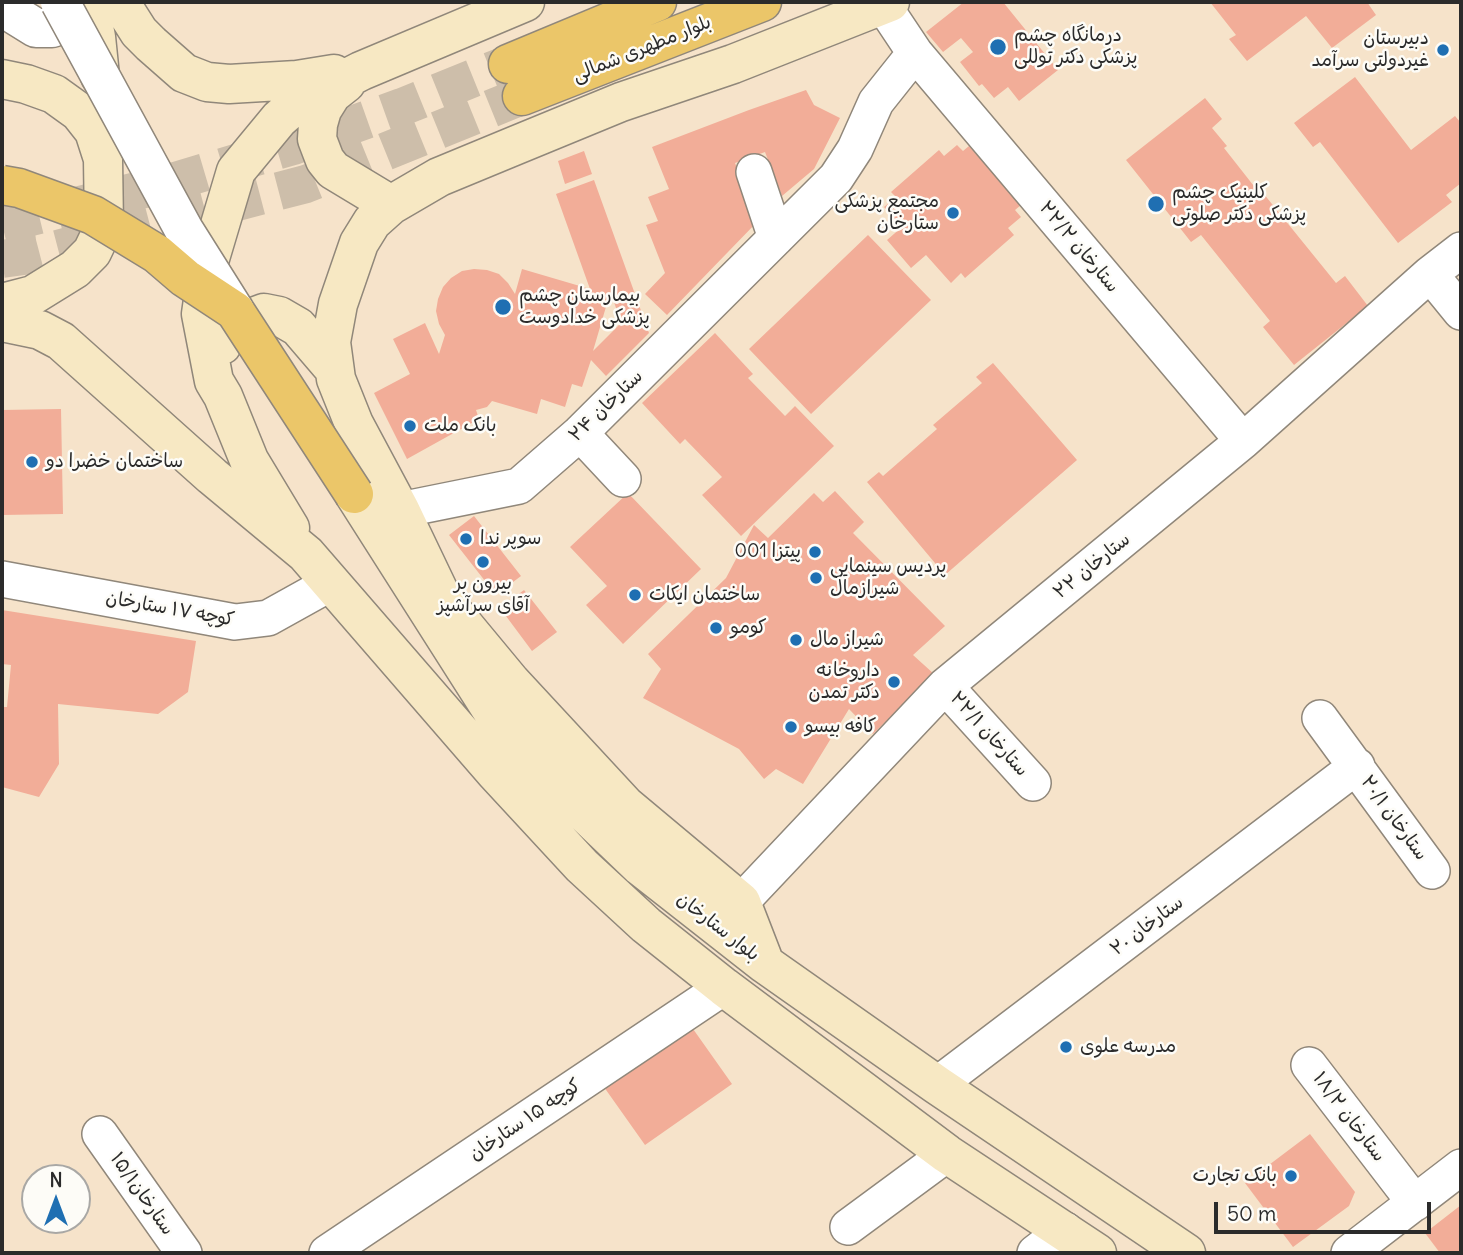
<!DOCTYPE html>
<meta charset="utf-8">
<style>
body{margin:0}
#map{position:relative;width:1463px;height:1255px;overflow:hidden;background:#f6e3ca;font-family:Delius,sans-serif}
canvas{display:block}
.frame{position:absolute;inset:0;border:4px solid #2b2b2b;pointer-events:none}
.north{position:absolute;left:21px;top:1164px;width:70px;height:70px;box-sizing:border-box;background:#fdfcf7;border:2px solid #a9a8a5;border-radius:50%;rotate:0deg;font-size:19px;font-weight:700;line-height:28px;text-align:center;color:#2b2b2b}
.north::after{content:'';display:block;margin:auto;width:24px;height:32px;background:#1f6fb2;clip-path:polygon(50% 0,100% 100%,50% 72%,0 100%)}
.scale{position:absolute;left:1214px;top:1202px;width:217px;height:32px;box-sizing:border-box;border:4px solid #2b2b2b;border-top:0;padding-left:9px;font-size:21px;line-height:24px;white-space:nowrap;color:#2b2b2b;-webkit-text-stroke:5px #fdfcf7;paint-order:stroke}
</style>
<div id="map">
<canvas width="1463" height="1255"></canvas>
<div class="frame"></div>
<div class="north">N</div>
<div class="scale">50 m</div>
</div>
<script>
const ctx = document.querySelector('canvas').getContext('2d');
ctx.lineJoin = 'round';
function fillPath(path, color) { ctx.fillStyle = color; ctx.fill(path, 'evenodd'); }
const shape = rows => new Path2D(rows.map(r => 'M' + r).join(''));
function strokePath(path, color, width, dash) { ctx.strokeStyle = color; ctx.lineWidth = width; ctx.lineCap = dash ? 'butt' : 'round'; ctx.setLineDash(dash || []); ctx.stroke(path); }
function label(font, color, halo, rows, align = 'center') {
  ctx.font = font + ' Delius,"Playpen Sans Arabic",sans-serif'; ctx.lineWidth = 5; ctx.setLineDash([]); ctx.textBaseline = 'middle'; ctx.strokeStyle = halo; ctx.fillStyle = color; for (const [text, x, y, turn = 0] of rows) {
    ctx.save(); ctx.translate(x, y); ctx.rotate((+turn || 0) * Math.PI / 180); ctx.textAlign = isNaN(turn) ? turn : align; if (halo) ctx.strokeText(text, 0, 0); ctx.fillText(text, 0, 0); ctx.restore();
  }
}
const building = shape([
 [964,2,1003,2,1058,70,1019,101,1008,87,994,98,982,84,979,86,960,62,973,52,961,38,943,52,926,32],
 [1210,2,1367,2,1376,15,1332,48,1306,16,1247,61,1229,39,1236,35],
 [1355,77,1411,150,1455,116,1461,123,1461,183,1446,195,1452,202,1398,243,1320,142,1313,147,1294,123],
 [806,90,814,105,840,118,814,169,782,196,765,152,735,163,758,221,667,315,645,294,665,273,646,225,658,221,648,197,669,189,652,147,749,110],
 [1205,98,1222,119,1212,128,1227,146,1224,148,1257,190,1259,188,1336,283,1345,276,1368,306,1294,365,1263,327,1270,321,1201,235,1191,242,1126,160],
 [957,145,963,151,969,146,1021,205,1015,210,1021,217,1008,228,1014,235,965,278,961,273,951,283,926,255,911,268,887,240,902,227,884,207,896,197,891,192,939,150,944,156],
 [584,151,592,174,565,184,558,161],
 [594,180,649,333,606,376,591,360,582,387,572,384,565,407,541,399,537,414,492,401,487,407,476,410,479,419,407,459,374,393,410,374,393,339,425,323,439,354,445,335,439,324,436,311,438,299,443,287,451,278,462,271,474,269,487,270,499,274,508,283,515,294,522,269,590,289,556,194],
 [613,299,621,323,593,351,608,300],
 [868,235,931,300,811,414,749,349],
 [715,333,753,374,748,378,785,416,795,406,834,446,741,536,702,495,722,477,685,439,680,444,642,403],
 [993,363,1077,460,945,575,867,482,879,472,883,476,937,429,933,425,982,383,976,377],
 [61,409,63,514,2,515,2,410],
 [835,491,864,522,853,533,945,626,913,655,934,674,873,734,849,709,803,784,776,769,764,779,739,749,643,698,661,669,648,654,726,578,754,525,768,538,814,493,823,502],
 [628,493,701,569,623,644,586,605,607,586,570,547],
 [474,516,521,576,496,595,449,535],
 [524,590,557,632,532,651,500,608],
 [2,610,196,641,188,692,158,714,58,704,59,764,39,797,2,787,2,707,7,707,11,665,2,664],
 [686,1019,732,1084,645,1145,599,1080],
 [1310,1134,1355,1192,1349,1206,1293,1247,1245,1183],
 [1461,1205,1461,1253,1440,1253,1425,1233]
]);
const primaryTunnel = shape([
 [2,224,165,184,293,146,402,107,508,64],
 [2,259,38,254,306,184,522,96]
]);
const minor = shape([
 [883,5,915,53,1243,441],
 [754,172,776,238],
 [1430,274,1461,312],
 [580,433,623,479],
 [400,510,519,486,580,433,836,178,855,149,876,102,915,53],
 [2,579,235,622,268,618,331,583],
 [945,686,1033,783],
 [1320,718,1432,871],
 [741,902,945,686,1243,441,1430,274,1461,250],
 [1309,1065,1415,1203],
 [937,1085,1357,766],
 [100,1134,184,1253],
 [848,1227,947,1154],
 [327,1253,724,987],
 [1035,1253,1065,1230],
 [1349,1253,1461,1167]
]);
const tertiary = shape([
 [6,2,15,15,36,28,52,28,62,24,71,16,76,2]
]);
const secondary = shape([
 [89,2,96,37,100,76],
 [120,2,139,32,151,44,184,73,207,82,229,84,297,80,334,74],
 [2,79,26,84,54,94,79,112,94,131,103,159,104,227,92,252,75,269,33,295,2,303],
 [346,83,332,94,322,110,318,124,317,139,325,160,333,170,391,205],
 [2,322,40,330,61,341,212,476,306,554,495,772,582,866,646,925,724,987,947,1154,1097,1253],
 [222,345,225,336,235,324,264,313,279,316,298,327,334,369],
 [354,494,494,714,570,799,640,866,765,964,937,1085,1186,1253],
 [290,528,249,460,223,396,214,381,201,314,208,265,236,171,279,119,295,105,361,71,525,2],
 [765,964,741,902,625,805,511,682,443,600,400,510,354,424,336,379,331,342,338,304,359,243,372,222,391,205,439,177,514,146,621,102,733,64,890,2]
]);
const primary = shape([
 [508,64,657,2],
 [522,96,762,2]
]);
const tertiaryBridge = shape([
 [60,2,184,230,235,311]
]);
const primaryBridge = shape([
 [2,185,19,188,93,215,157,254,185,278,235,311,354,494]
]);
const markers = [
 [998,47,9,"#1f6fb2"],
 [1443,50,7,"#1f6fb2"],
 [1156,204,9,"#1f6fb2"],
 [953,213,7,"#1f6fb2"],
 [503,307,9,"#1f6fb2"],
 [410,426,7,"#1f6fb2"],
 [32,462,7,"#1f6fb2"],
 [466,539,7,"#1f6fb2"],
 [815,552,7,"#1f6fb2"],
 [483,562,7,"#1f6fb2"],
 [816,578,7,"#1f6fb2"],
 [635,595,7,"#1f6fb2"],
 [716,628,7,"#1f6fb2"],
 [796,640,7,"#1f6fb2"],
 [894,682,7,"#1f6fb2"],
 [791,727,7,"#1f6fb2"],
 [1066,1047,7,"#1f6fb2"],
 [1291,1176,7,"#1f6fb2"]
];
const poiNames = [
 ["درمانگاه چشم",1014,36],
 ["پزشكی دكتر توللی",1014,58],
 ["دبیرستان",1429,39,"right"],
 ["غیردولتی سرآمد",1429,61,"right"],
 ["کلینیک چشم",1172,193],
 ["پزشکی دکتر صلوتی",1172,215],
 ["مجتمع پزشکی",939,202,"right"],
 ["ستارخان",939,224,"right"],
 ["بیمارستان چشم",519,296],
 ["پزشکی خدادوست",519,318],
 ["بانک ملت",424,426],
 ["ساختمان خضرا دو",46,462],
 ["سوپر ندا",480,539],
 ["پیتزا 001",801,552,"right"],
 ["پردیس سینمایی",830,567],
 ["شیرازمال",830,589],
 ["بیرون بر",483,584,"center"],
 ["آقای سرآشپز",483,606,"center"],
 ["ساختمان ایکات",649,595],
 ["کومو",730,628],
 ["شیراز مال",810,640],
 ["داروخانه",880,671,"right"],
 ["دکتر تمدن",880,693,"right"],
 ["کافه بیسو",805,727],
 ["مدرسه علوی",1080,1047],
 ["بانک تجارت",1277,1176,"right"]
];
const streetNames = [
 ["بلوار مطهرى شمالى",642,49,-22],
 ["۲۲/۲ ستارخان",1079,247,50],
 ["۲۴ ستارخان",606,406,-44],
 ["۲۲ ستارخان",1092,566,-39],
 ["کوچه ۱۷ ستارخان",170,609,10],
 ["۲۲/۱ ستارخان",989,734,48],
 ["۲۰/۱ ستارخان",1394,818,54],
 ["۲۰ ستارخان",1147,926,-37],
 ["بلوار ستارخان",718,927,38],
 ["۱۸/۲ ستارخان",1349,1117,53],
 ["کوچه ۱۵ ستارخان",525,1120,-34],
 ["ستارخان۱۵/۱",142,1194,55]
];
fillPath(building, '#f2ad98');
strokePath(primaryTunnel, '#cdbeaa', 38, [38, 19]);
strokePath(minor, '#90877a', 38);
strokePath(tertiary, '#90877a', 41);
strokePath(secondary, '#90877a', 41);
strokePath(primary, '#90877a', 41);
strokePath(minor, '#fff', 35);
strokePath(tertiary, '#fff', 38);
strokePath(secondary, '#f7e8c3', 38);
strokePath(primary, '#ebc669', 38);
strokePath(tertiaryBridge, '#90877a', 41, []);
strokePath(primaryBridge, '#90877a', 41, []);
strokePath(tertiaryBridge, '#fff', 38);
strokePath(primaryBridge, '#ebc669', 38);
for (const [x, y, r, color] of markers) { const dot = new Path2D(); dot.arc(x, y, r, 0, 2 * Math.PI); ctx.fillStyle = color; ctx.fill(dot); strokePath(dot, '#fdfcf7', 2.5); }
label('19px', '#2b2b2b', '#fdfcf7', poiNames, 'left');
label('19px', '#2b2b2b', '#fdfcf7', streetNames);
</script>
